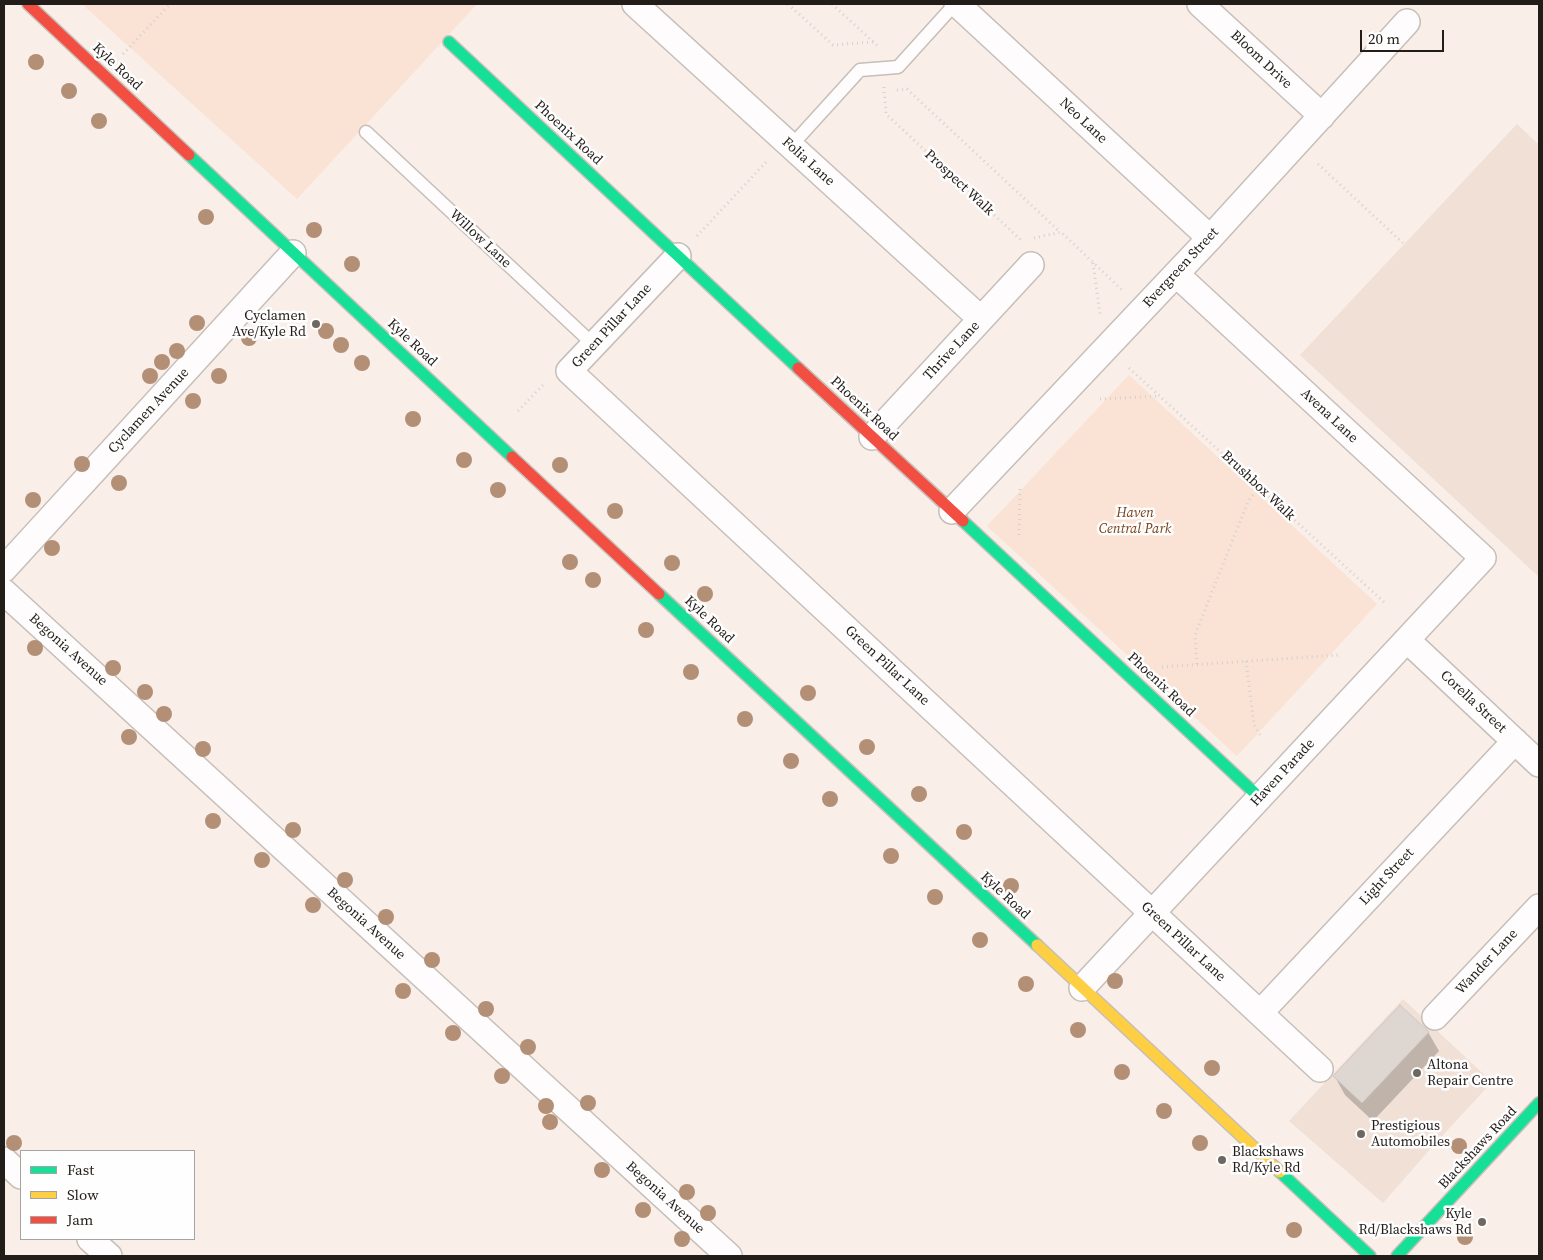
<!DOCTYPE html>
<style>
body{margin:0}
#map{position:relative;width:1543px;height:1260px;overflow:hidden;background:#f9eee8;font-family:"Source Serif 4",serif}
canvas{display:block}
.frame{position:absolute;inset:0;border:5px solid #231d19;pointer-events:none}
.legend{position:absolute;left:20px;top:1150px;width:175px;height:90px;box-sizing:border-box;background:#fefefe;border:1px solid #a6a4a2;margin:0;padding:6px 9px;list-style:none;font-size:15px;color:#231d19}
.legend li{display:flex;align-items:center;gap:10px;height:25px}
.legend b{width:25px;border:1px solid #a6a4a2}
.scale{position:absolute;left:1360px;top:30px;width:84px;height:22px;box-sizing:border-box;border:2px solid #231d19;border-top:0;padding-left:6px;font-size:15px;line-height:18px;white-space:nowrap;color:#231d19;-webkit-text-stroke:4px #fefefe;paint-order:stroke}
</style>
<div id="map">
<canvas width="1543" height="1260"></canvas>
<div class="frame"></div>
<ul class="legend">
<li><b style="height:6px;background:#16e098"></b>Fast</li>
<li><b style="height:6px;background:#ffcf43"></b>Slow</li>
<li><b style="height:6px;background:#f24e42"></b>Jam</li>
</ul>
<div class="scale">20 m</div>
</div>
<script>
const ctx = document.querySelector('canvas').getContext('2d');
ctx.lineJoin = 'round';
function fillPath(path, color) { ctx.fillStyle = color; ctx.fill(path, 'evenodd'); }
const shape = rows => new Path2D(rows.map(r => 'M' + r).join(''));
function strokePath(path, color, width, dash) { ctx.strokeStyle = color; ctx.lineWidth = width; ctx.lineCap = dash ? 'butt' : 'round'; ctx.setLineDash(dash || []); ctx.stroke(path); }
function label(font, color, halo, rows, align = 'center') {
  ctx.font = font + ' "Source Serif 4",serif'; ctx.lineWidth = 5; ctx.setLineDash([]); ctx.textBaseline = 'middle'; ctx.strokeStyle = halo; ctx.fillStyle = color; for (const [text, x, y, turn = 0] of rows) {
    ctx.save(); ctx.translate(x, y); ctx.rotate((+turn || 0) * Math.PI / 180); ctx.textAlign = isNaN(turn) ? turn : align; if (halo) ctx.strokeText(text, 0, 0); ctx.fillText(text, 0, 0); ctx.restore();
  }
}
const built = shape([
 [1517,124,1539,145,1539,577,1300,355],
 [1403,999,1492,1082,1432,1147,1383,1203,1289,1121]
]);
const green = shape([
 [82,4,477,4,297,199],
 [1129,375,1377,604,1237,756,987,526]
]);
const shadow = shape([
 [1428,1032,1439,1051,1373,1121,1345,1095,1335,1077]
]);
const building = shape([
 [1400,1005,1429,1032,1362,1103,1333,1076,1400,1005]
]);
const path = shape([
 [788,4,833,45,873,42],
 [832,4,879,47],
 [123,54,170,4],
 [884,87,886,114,1021,240,1023,240],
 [897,90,907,89,1060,232],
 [1318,164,1404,244],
 [697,236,768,160],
 [1034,238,1061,232,1122,290],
 [1093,263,1100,314],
 [1129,368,1386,604],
 [1100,399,1159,396],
 [518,411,545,383],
 [1019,535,1020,486],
 [1246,661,1254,725,1262,738],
 [1197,664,1195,635,1243,514,1249,500,1259,487],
 [1162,667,1338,655]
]);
const lane = shape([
 [366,132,594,345],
 [791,146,860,70,898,67,955,4]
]);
const street = shape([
 [635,4,981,319],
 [957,4,1210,238],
 [1200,4,1322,116],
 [678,256,569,371,1320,1069],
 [872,437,1031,265],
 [952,511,1210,238,1407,22],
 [4,569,293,253],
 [4,592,729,1256],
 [1407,640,1539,764],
 [1082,988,1483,558,1176,274],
 [1260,1013,1515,741],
 [1435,1017,1539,907],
 [4,1160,21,1176],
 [90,1239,109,1256]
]);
const fast = shape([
 [449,42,798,368],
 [189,155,512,457],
 [963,521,1260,798],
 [659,594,1037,945],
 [1280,1172,1370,1256],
 [1397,1256,1539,1103]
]);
const slow = shape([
 [1037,945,1280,1172]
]);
const jam = shape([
 [28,4,189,155],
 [798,368,963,521],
 [512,457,659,594]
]);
const trees = [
 [36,62],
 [69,91],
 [99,121],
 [206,217],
 [314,230],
 [352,264],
 [197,323],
 [326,331],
 [249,338],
 [341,345],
 [177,351],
 [162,362],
 [362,363],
 [150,376],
 [219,376],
 [193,401],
 [413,419],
 [464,460],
 [82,464],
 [560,465],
 [119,483],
 [498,490],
 [33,500],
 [615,511],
 [52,548],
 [570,562],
 [672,563],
 [593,580],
 [705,594],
 [646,630],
 [35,648],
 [113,668],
 [691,672],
 [145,692],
 [808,693],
 [164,714],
 [745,719],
 [129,737],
 [867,747],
 [203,749],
 [791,761],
 [919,794],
 [830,799],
 [213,821],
 [293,830],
 [964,832],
 [891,856],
 [262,860],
 [345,880],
 [1011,886],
 [935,897],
 [313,905],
 [386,917],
 [980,940],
 [432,960],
 [1115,981],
 [1026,984],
 [403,991],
 [486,1009],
 [1078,1030],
 [453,1033],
 [528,1047],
 [1212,1068],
 [1122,1072],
 [502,1076],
 [588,1103],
 [546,1106],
 [1164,1111],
 [550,1122],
 [14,1143],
 [1200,1143],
 [1459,1146],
 [602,1170],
 [687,1192],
 [643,1210],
 [708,1213],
 [1294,1230],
 [1465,1237],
 [682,1239]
];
const markers = [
 [316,324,5,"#6e6661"],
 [1417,1073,5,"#6e6661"],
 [1361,1134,5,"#6e6661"],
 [1222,1160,5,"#6e6661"],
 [1482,1222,5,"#6e6661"]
];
const streetNames = [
 ["Bloom Drive",1261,60,43],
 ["Kyle Road",117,67,43],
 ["Neo Lane",1083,121,43],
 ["Phoenix Road",568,133,43],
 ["Folia Lane",808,162,42],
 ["Prospect Walk",959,183,43],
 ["Willow Lane",480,239,43],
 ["Evergreen Street",1181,268,-47],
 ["Green Pillar Lane",612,326,-47],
 ["Kyle Road",412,343,43],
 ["Thrive Lane",952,351,-47],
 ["Phoenix Road",864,409,43],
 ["Cyclamen Avenue",149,411,-47],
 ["Avena Lane",1329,416,43],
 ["Brushbox Walk",1258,486,43],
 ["Kyle Road",709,620,43],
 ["Begonia Avenue",68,650,42],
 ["Green Pillar Lane",887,666,43],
 ["Phoenix Road",1161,685,43],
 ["Corella Street",1473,702,43],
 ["Haven Parade",1283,773,-47],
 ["Light Street",1387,877,-47],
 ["Kyle Road",1005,896,43],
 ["Begonia Avenue",366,924,42],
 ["Green Pillar Lane",1183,942,43],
 ["Wander Lane",1487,962,-47],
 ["Blackshaws Road",1478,1148,-47],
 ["Begonia Avenue",665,1198,42]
];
const poiNames = [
 ["Cyclamen",306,316,"right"],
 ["Ave/Kyle Rd",306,332,"right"],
 ["Altona",1427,1065],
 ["Repair Centre",1427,1081],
 ["Prestigious",1371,1126],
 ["Automobiles",1371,1142],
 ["Blackshaws",1232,1152],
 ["Rd/Kyle Rd",1232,1168],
 ["Kyle",1472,1214,"right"],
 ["Rd/Blackshaws Rd",1472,1230,"right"]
];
const parkNames = [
 ["Haven",1135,513],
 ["Central Park",1135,529]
];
fillPath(built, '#f1e0d5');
fillPath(green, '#fae2d4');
fillPath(shadow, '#0003');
fillPath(building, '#ded6d1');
strokePath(building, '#cfc7c3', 1);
strokePath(lane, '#c6beb9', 15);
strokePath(street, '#c6beb9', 28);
strokePath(fast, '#c6beb9', 14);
strokePath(slow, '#c6beb9', 14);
strokePath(jam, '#c6beb9', 14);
strokePath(path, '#d5d1cf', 3, [1, 4]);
strokePath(lane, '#fefcfc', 12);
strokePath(street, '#fefcfc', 25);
strokePath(fast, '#16e098', 11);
strokePath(slow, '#ffcf43', 11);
strokePath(jam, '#f24e42', 11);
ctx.fillStyle = '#b38f76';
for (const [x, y] of trees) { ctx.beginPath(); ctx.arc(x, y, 8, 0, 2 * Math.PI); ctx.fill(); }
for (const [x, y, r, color] of markers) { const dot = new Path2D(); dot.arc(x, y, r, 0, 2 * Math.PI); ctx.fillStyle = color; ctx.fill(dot); strokePath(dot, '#fefefe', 2); }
label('14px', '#231d19', '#fefefe', streetNames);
label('14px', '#231d19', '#fefefe', poiNames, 'left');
label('italic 14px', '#794119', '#fefefe', parkNames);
</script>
